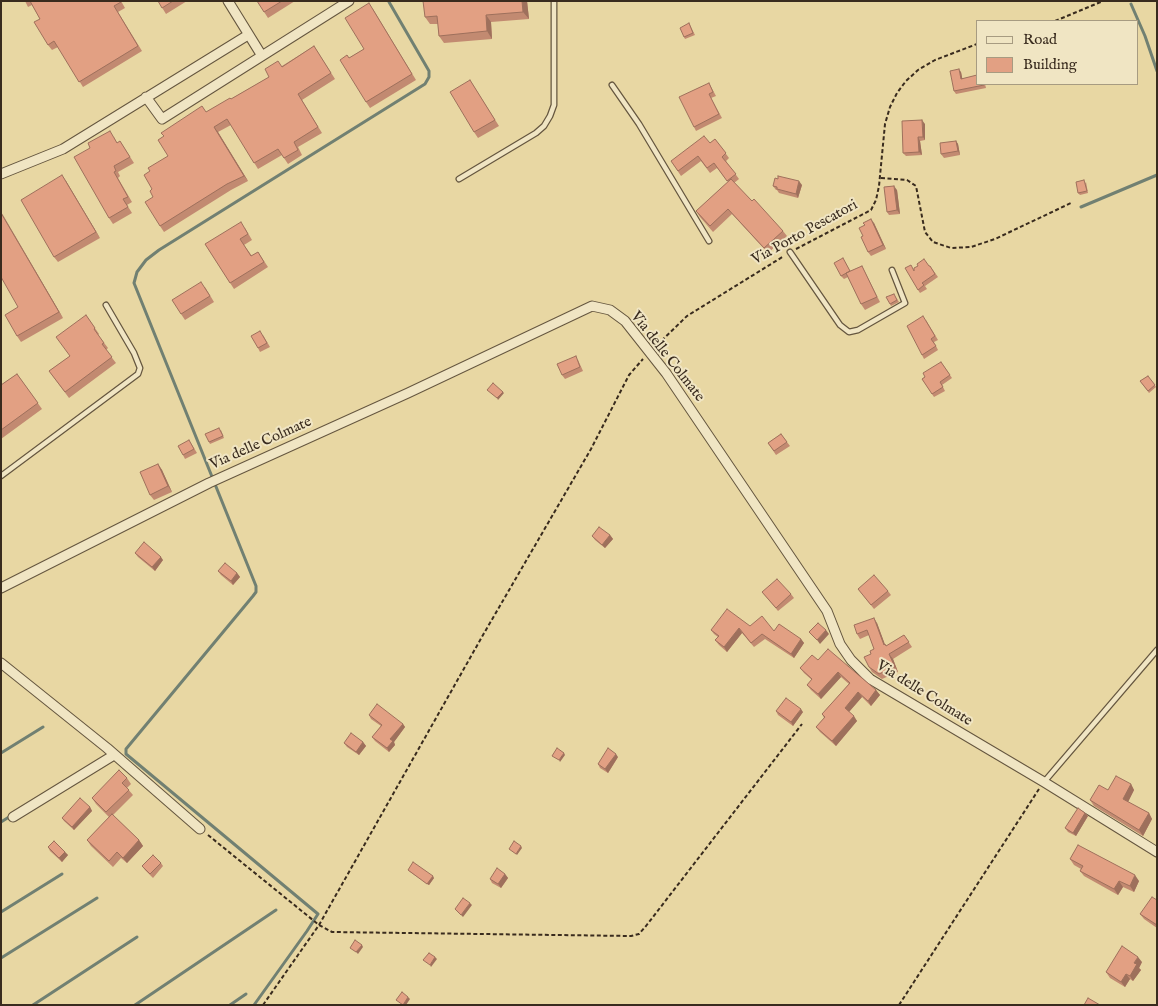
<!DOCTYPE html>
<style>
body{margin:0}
#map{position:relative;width:1158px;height:1006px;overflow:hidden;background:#e8d7a3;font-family:"IM FELL English",serif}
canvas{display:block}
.frame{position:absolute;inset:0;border:2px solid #392b1e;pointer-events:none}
.legend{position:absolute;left:976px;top:20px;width:162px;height:65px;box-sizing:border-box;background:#f0e5c3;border:1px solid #a79b81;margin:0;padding:6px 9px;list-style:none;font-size:15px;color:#392b1e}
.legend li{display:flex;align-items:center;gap:10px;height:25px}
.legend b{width:25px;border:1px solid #a79b81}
</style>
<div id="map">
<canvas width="1158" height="1006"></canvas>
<div class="frame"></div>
<ul class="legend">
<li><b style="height:6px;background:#f0e5c3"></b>Road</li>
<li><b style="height:14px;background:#e2a083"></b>Building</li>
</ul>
</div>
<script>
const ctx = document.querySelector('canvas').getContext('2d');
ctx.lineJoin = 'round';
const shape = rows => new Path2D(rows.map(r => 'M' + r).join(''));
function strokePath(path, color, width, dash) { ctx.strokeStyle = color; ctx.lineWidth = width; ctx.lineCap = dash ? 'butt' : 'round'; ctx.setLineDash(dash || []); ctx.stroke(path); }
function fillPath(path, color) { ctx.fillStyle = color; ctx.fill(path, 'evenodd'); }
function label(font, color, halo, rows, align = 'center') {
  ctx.font = font + ' "IM FELL English",serif'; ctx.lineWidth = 4; ctx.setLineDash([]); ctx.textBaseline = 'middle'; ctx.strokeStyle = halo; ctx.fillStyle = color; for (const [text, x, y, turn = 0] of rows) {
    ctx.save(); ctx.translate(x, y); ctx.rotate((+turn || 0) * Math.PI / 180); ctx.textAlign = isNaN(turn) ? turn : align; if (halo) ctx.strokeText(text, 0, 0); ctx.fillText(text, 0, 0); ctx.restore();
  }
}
const stream = shape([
 [1131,4,1145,36,1157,71],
 [1081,207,1157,175],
 [1,753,43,727],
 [1,822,9,817],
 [1,912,62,874],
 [1,958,97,898],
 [33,1005,137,937],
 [135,1005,276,910],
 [230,1005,246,994],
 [254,1005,307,931,318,914,126,754,126,749,253,596,256,592,256,586,134,283,137,272,146,260,159,250,425,84,429,77,429,71,389,2]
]);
const path = shape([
 [1055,21,1103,1],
 [881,178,907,180,916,186,925,232,933,242,951,248,971,247,995,239,1071,203],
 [796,249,871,210,876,200,879,186,885,124,890,107,897,93,906,81,918,70,935,60,977,44],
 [657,345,687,316,784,256],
 [208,835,319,925,332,932,631,936,639,934,646,926,802,724],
 [263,1005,319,925,483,635,591,449,629,375,643,359],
 [899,1005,1039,789]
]);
const lane = shape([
 [612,85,639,124,709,241],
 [459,179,536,133,544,126,550,116,554,105,554,1],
 [790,252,840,325,849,332,858,330,905,303,892,270],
 [1,476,138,374,140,368,134,353,106,305],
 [1044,782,1157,650]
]);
const street = shape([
 [228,1,262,56],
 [146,97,162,119,349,1],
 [1,174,63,149,248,35],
 [1,588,209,483,408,393,592,306,610,310,625,321,666,373,827,611,840,644,851,660,870,679,1044,782,1157,852],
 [1,663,107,748,200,829],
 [13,817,114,755]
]);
const wall = shape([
 [25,1,121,1,125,8,118,12,142,51,83,87,58,47,52,50,48,45,40,19,32,5,28,7],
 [158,1,187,1,166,14],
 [257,1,295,1,268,18],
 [527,1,529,19,491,22,492,39,444,43,439,36,438,24,430,24,425,17],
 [373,9,416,80,370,108,366,102,349,58,364,49],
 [689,23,695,35,685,39,684,37],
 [314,46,335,79,302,100,322,133,298,147,302,155,288,164,282,155,258,169,231,125,218,132,248,181,231,190,164,232,160,226,152,189,168,156,206,112,231,99,269,77,282,66],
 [961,72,962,78,985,84,986,88,956,94,954,91],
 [470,80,499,126,478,138,474,132],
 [709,83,716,96,711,98,722,118,696,131,694,127],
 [925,124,925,140,920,141,922,155,906,156,903,153],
 [114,137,117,143,120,141,134,163,118,172,120,176,118,178,132,202,127,205,132,213,113,224,109,218],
 [715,139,729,158,726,161,739,179,734,183,752,201,783,231,787,236,768,253,732,214,713,232,700,217,696,211,728,182,717,168,710,173,701,161,681,176,671,161,710,143],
 [956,141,958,144,960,155,944,158,941,154],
 [778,179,802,185,798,198,779,193,777,190,776,190,773,186],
 [66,181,100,238,58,262,54,257],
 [1086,182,1088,193,1080,195,1078,193],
 [897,190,900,214,889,215,887,212],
 [1,212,63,318,21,342,17,336,18,307],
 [874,223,886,249,871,256,868,252,863,236],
 [245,228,252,240,244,245,252,256,258,252,268,267,234,289,205,244],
 [843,258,850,271,862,266,880,302,865,310,861,304,848,277,844,279,841,276],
 [929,266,930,266,938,277,925,286,927,289,920,293,918,290,914,271],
 [205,287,214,302,185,320,181,314],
 [895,296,899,302,891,306,890,304],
 [86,315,99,334,98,335,108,348,106,350,116,363,69,398,49,371,70,356],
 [926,320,938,340,934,342,938,350,924,359,922,355],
 [263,335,270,347,260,352,258,348],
 [578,360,583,371,565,379,562,375],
 [941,362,952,378,942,385,945,391,934,397,922,379],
 [17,374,42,409,1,439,1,385],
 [1148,376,1156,387,1149,393,1140,381],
 [221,430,224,438,210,444,209,442],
 [781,434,790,446,776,455,768,443],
 [189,440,197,453,185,459,183,455],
 [158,464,162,470,172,492,154,500,150,495],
 [610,535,613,539,605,548,595,540,592,536],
 [135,553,163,560,155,571,138,557],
 [218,571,237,573,240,577,233,585,221,575],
 [858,589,888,591,891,595,874,609],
 [762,592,791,594,794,598,778,611],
 [877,623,885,645,887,646,904,635,912,647,893,659,898,672,882,679,872,672,869,667,871,654,874,649,869,635,860,639,857,634],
 [750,626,774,631,801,639,804,643,794,658,765,639,754,647,742,633,727,652,719,645,715,640,718,637,714,634,711,630],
 [818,660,876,690,880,695,871,706,862,697,849,712,857,721,836,746,820,732,816,727,824,718,822,714,849,684,841,677,821,699,811,690,807,685,812,680,804,673,800,668],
 [776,711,803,712,793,726,778,715],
 [369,715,403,724,405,727,394,742,395,745,389,752,375,741,372,737,381,726,371,719],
 [363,742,366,746,359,755,347,747,344,743],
 [618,757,608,773,600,768,598,764],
 [127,778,131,784,127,788,133,795,113,815,139,840,143,846,127,863,121,858,113,867,91,846,87,840,109,817,96,804,92,798],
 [1131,784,1134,790,1128,802,1149,813,1152,819,1143,836,1094,806,1090,800,1108,790],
 [90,807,92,811,74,830,64,821,62,818],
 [1085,813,1088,816,1076,836,1068,832,1065,828],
 [48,847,65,852,68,855,62,862,50,851],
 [1070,859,1139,881,1134,892,1123,887,1118,895,1084,876,1080,871,1081,869,1074,865],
 [161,863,163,866,153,878,145,870,142,866],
 [408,870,434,878,429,885,410,872],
 [505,874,508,878,501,888,492,883,490,879],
 [1157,900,1157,928,1144,919,1140,914],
 [1142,962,1139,968,1141,970,1133,981,1130,979,1125,987,1110,978,1106,972]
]);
const shadedWall = shape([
 [522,1,527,1,529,19,523,12],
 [486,15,491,22,492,39,487,31],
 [959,69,961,72,963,82,961,79],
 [922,120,925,124,925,140,923,137],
 [214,127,218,132,248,181,244,176],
 [918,137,920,141,922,155,919,152],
 [956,141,958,144,960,155,958,151],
 [62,175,66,181,100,238,96,232],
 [799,181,802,185,798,198,796,194],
 [894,186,897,190,900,214,897,210],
 [1,212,3,215,63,318,59,312],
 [871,219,874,223,886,249,883,245],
 [503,392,504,393,498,400,497,398],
 [158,464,162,470,172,492,168,486],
 [610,535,613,539,605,548,602,545],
 [161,557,163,560,155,571,152,567],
 [237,573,240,577,233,585,231,581],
 [874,618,877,623,887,650,884,645],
 [739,628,742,633,727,652,724,647],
 [826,630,829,634,820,644,817,640],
 [801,639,804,643,794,658,791,654],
 [889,654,893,659,898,672,895,667],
 [838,672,841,677,821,699,818,694],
 [876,690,880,695,871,706,868,701],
 [858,692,862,697,848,713,845,708],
 [801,709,803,712,793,726,791,722],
 [854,716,857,721,836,746,832,741],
 [403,724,405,727,394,742,395,745,389,752,387,748,390,739],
 [363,742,366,746,359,755,356,752],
 [564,753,565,755,560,762,559,760],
 [616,754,618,757,608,773,605,769],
 [1131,784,1134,790,1127,804,1123,799],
 [90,807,92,811,74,830,72,827],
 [1085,813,1088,816,1076,836,1073,833],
 [1149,813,1152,819,1143,836,1139,830],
 [139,840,143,846,127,863,123,858],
 [521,846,522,848,517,855,516,854],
 [65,852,68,855,62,862,59,858],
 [505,874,508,878,501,888,498,884],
 [1135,875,1139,881,1134,892,1130,886],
 [433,876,434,878,429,885,427,884],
 [1119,881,1123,887,1118,895,1114,889],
 [470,903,472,905,463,917,461,915],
 [362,945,363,947,358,954,356,952],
 [435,957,437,959,431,967,430,965],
 [1138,957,1142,962,1139,968,1141,970,1133,981,1130,976,1134,963],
 [1126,974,1130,979,1125,987,1121,982],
 [408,997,410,999,406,1005,403,1005]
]);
const building = shape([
 [30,1,121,1,121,2,114,6,138,46,79,82,54,41,48,45,34,22,40,19,30,1],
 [158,1,173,1,162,8,158,1],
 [257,1,282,1,264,12,257,1],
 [423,1,522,1,523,12,486,15,487,31,439,36,437,16,425,17,423,1],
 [369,3,412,74,366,102,340,60,347,55,349,58,364,49,345,18,369,3],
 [689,23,693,33,684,37,680,28,689,23],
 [314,46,331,73,298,94,318,127,294,142,298,150,284,158,278,149,254,163,227,119,214,127,244,176,227,184,160,226,145,202,153,197,150,191,152,189,144,175,150,171,148,168,168,156,158,140,164,136,161,133,202,106,206,112,230,98,231,99,269,77,265,69,278,61,282,67,314,46],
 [959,69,961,79,977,75,977,84,983,84,984,85,954,91,950,71,959,69],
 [470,80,495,120,474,132,450,92,470,80],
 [709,83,713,92,709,94,719,114,694,127,679,97,709,83],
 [922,120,923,137,918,137,919,152,903,153,902,121,922,120],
 [110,131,117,143,120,141,130,157,114,166,116,171,114,172,128,197,123,199,128,207,109,218,74,157,90,148,88,143,110,131],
 [704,136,710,143,715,139,726,153,722,157,736,174,727,181,714,163,707,168,698,156,678,171,671,161,704,136],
 [956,141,958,151,941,154,940,143,956,141],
 [62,175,96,232,54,257,21,200,62,175],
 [778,176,799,181,796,194,777,189,777,187,773,186,775,178,778,179,778,176],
 [731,179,752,201,754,199,783,231,764,248,728,209,710,226,696,211,731,179],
 [1084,180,1087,191,1078,193,1076,182,1084,180],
 [894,186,897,210,887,212,884,187,894,186],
 [1,213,59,312,17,336,5,315,18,307,1,277,1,213],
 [871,219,883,245,868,252,861,237,863,236,859,228,865,225,863,223,871,219],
 [241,222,248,234,240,239,251,256,258,252,264,262,230,283,205,244,241,222],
 [843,258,850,271,841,276,834,263,843,258],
 [924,259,929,266,930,266,935,274,922,283,924,285,918,290,905,268,911,265,914,271,914,268,918,266,917,264,924,259],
 [862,266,877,297,861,304,846,273,862,266],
 [201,282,210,296,181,314,172,300,201,282],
 [894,294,897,300,890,304,886,297,894,294],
 [86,315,95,328,94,329,104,343,102,344,112,357,65,392,49,371,70,356,56,337,86,315],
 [923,316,935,336,931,339,936,346,922,355,907,326,923,316],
 [260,331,267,343,258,348,251,336,260,331],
 [576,356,580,367,562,375,557,364,576,356],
 [941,362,950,375,940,382,943,387,932,394,922,379,925,377,923,373,941,362],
 [17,374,38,403,1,430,1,385,17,374],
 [1148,376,1155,385,1148,391,1140,381,1148,376],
 [493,383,503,392,497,398,487,390,493,383],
 [219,428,223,436,209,442,205,434,219,428],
 [781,434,787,442,774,451,768,443,781,434],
 [189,440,194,449,183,455,178,446,189,440],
 [158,464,168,486,150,495,140,472,158,464],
 [599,527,610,535,602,545,592,536,599,527],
 [144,542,161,557,152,567,135,553,144,542],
 [225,563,237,573,231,581,218,571,225,563],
 [874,575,888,591,871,605,858,589,874,575],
 [777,579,791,594,776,608,762,592,777,579],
 [727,609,750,626,762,616,774,631,779,624,801,639,791,654,762,634,751,643,739,628,724,647,715,640,719,636,711,630,727,609],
 [874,618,884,645,885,644,886,646,904,635,909,642,889,654,895,667,879,674,869,667,864,657,871,654,870,651,874,649,867,630,857,634,854,625,874,618],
 [818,623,826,630,817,640,809,632,818,623],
 [828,649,876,690,868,701,858,692,845,708,854,716,832,741,816,727,825,717,822,714,850,683,838,672,818,694,807,685,812,679,800,668,812,655,818,660,828,649],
 [786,698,801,709,791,722,776,711,786,698],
 [377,704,403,724,390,739,393,741,387,748,372,737,382,725,369,715,377,704],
 [351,733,363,742,356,752,344,743,351,733],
 [557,748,564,753,559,760,552,756,557,748],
 [608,748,616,754,605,769,598,764,608,748],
 [119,770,127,778,122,783,129,790,106,812,92,798,119,770],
 [1116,776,1131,784,1123,799,1149,813,1139,830,1090,800,1099,785,1108,790,1116,776],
 [80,798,90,807,72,827,62,818,80,798],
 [1078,808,1085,813,1073,833,1065,828,1078,808],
 [112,814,139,840,123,858,117,852,109,861,87,840,112,814],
 [54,841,65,852,59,858,48,847,54,841],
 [514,841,521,846,516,854,509,849,514,841],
 [1078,845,1135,875,1130,886,1119,881,1114,889,1080,871,1083,866,1070,859,1078,845],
 [153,855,161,863,150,874,142,866,153,855],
 [413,862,433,876,427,884,408,870,413,862],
 [497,868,505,874,498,884,490,879,497,868],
 [1152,897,1157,900,1157,925,1140,914,1152,897],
 [463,898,470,903,461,915,455,909,463,898],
 [355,940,362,945,356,952,350,948,355,940],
 [1122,946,1138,957,1134,963,1137,964,1130,976,1126,974,1121,982,1106,972,1122,946],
 [429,953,435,957,430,965,423,960,429,953],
 [402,992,408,997,403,1005,396,1000,402,992],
 [1088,998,1100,1005,1084,1005,1088,998]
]);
const streetNames = [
 ["Via Porto Pescatori",805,233,-29],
 ["Via delle Colmate",667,357,52],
 ["Via delle Colmate",261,444,-24],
 ["Via delle Colmate",924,694,32]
];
strokePath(stream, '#718072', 3);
strokePath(lane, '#65563f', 7);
strokePath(street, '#65563f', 11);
strokePath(path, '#392b1e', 2, [4, 2.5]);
strokePath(lane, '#f0e5c3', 4.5);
strokePath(street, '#f0e5c3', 9);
fillPath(wall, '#c28a71');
fillPath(shadedWall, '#9e705c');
fillPath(building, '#e2a083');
strokePath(building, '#9e705c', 1);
label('15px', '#392b1e', '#f0e5c3', streetNames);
</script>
